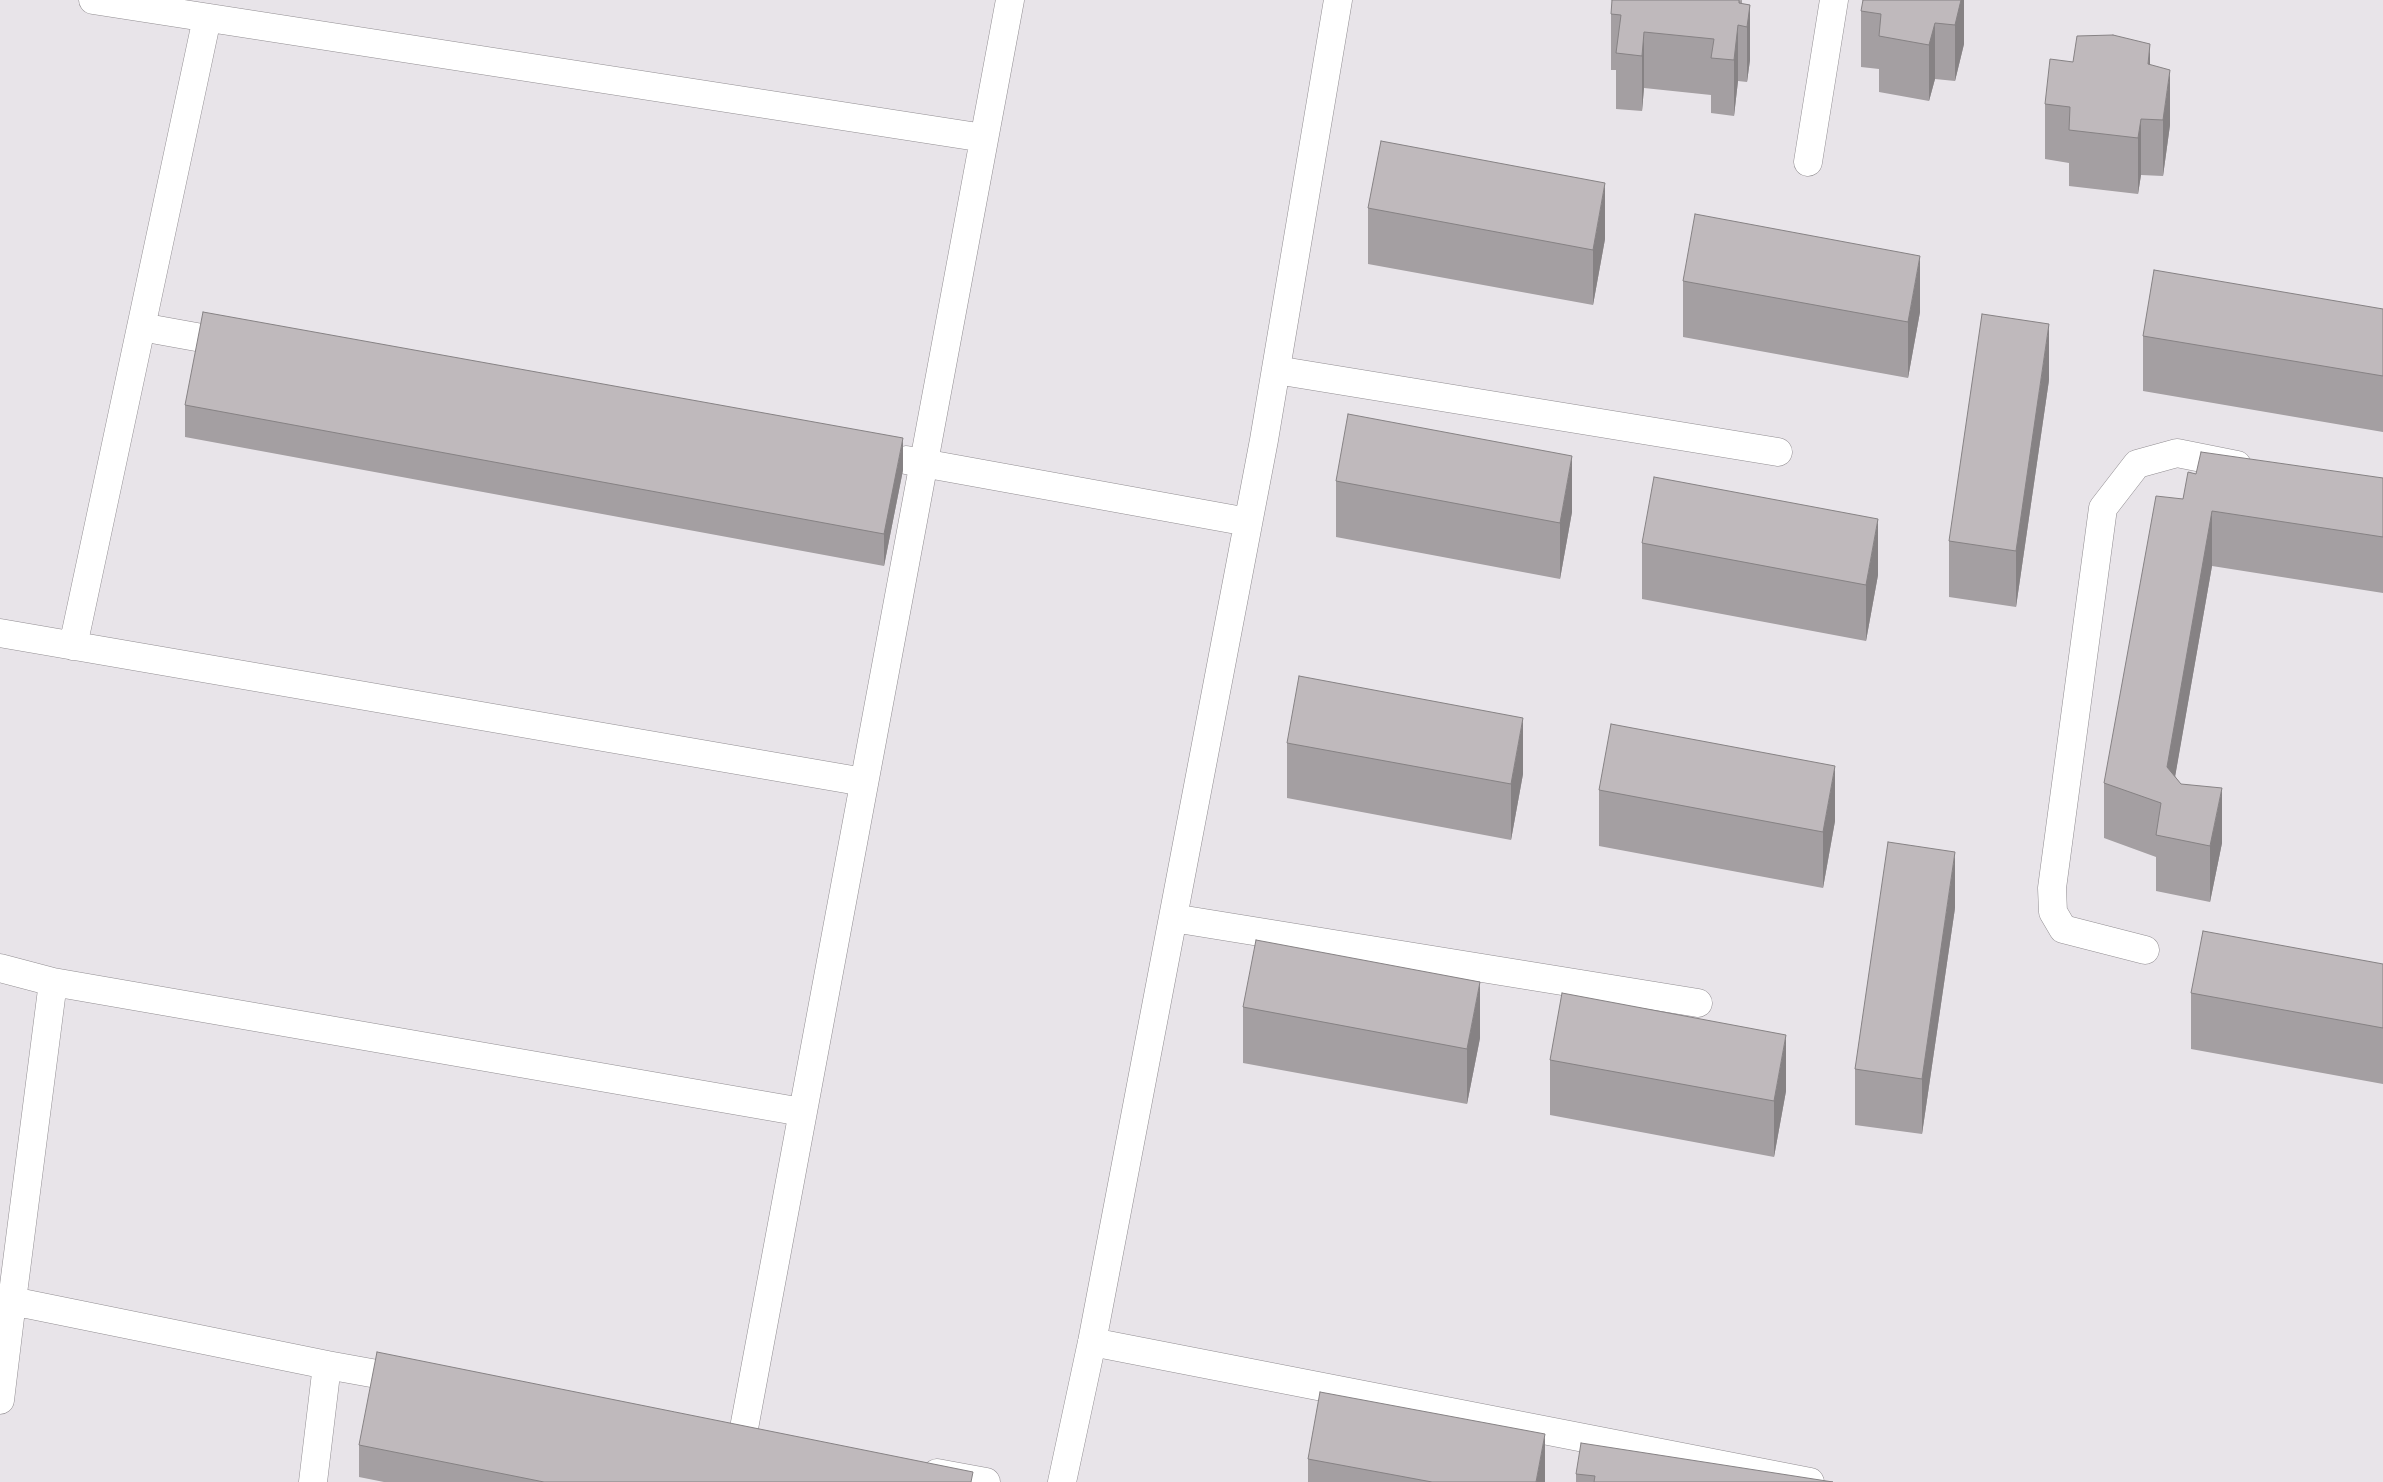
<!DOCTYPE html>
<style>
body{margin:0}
canvas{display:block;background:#e8e4e9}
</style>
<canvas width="2383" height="1482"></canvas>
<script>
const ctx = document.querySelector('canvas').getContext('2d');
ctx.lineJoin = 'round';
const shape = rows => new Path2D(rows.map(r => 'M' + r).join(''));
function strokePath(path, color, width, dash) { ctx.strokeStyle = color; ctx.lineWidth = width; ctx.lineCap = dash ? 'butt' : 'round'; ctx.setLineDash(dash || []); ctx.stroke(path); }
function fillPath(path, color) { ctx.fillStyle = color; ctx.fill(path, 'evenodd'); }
const minor = shape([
 [93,0,984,138],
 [1808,162,1834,0],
 [141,327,235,344],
 [1276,370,1778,452],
 [906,460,1248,522],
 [0,633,864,782],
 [73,646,207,18],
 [1173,918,1698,1003],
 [2145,950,2063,929,2053,912,2052,888,2103,508,2137,464,2177,453,2237,465],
 [0,968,53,982],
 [12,1301,53,982,802,1112],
 [1092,1342,1810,1482],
 [327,1365,410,1380],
 [0,1400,12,1301,327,1365,313,1482],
 [742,1439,1010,0],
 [937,1473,986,1482],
 [1062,1482,1092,1342,1264,440,1338,0]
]);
const wall = shape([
 [1742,0,1742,4,1750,5,1750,60,1747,82,1738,81,1734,116,1711,113,1711,95,1644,88,1642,111,1616,109,1616,70,1611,70,1611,14],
 [1964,0,1964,44,1955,81,1935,79,1929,101,1879,92,1879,69,1861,67,1861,11],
 [2073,62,2150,65,2170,125,2163,176,2141,175,2138,194,2069,186,2069,163,2045,159,2045,104],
 [1368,208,1605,239,1593,305,1368,264],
 [1683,281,1920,312,1908,378,1683,337],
 [2383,309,2383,432,2143,391,2143,336],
 [2049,380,2016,607,1949,597,1949,541],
 [185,405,903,470,884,566,185,437],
 [2196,474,2383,478,2383,593,2212,566,2175,776,2222,843,2210,902,2156,891,2156,857,2104,838,2104,783,2183,499],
 [1336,481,1572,512,1560,579,1336,537],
 [1642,543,1878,575,1866,641,1642,599],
 [1287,743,1523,774,1511,840,1287,798],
 [1599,790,1835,821,1823,888,1599,846],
 [1955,908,1922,1134,1855,1125,1855,1069],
 [2383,964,2383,1084,2191,1049,2191,993],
 [1243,1007,1480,1038,1467,1104,1243,1063],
 [1550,1060,1786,1091,1774,1157,1550,1115],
 [359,1445,973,1482,384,1482,359,1477],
 [1308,1459,1545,1482,1308,1482],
 [1576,1474,1833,1482,1576,1482]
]);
const shadedWall = shape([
 [1961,0,1964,0,1964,44,1955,81,1955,25],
 [1750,5,1750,60,1747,82,1747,27],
 [1935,23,1935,79,1929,101,1929,45],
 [1738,25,1738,81,1734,116,1734,60],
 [1644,32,1644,88,1642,111,1642,56],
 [2150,44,2150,99,2148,120,2148,64],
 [2170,70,2170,125,2163,176,2163,120],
 [2141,119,2141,175,2138,194,2138,138],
 [1605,183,1605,239,1593,305,1593,250],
 [1920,256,1920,312,1908,378,1908,322],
 [2049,324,2049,380,2016,607,2016,551],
 [903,438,903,470,884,566,884,534],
 [1572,456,1572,512,1560,579,1560,523],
 [2212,511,2212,566,2167,823,2167,767],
 [1878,519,1878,575,1866,641,1866,585],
 [1523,718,1523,774,1511,840,1511,784],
 [1835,766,1835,821,1823,888,1823,832],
 [2222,788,2222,843,2210,902,2210,846],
 [1955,852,1955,908,1922,1134,1922,1079],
 [1480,982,1480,1038,1467,1104,1467,1049],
 [1786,1035,1786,1091,1774,1157,1774,1101],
 [1545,1434,1545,1482,1536,1482]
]);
const building = shape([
 [1612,0,1739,0,1739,3,1750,5,1747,27,1738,25,1734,60,1711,58,1714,39,1644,32,1642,56,1616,53,1621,15,1611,14,1612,0],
 [1863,0,1961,0,1955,25,1935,23,1929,45,1879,36,1881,14,1861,11,1863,0],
 [2113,35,2150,44,2148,64,2170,70,2163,120,2141,119,2138,138,2069,130,2070,107,2045,104,2050,59,2073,62,2077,36,2113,35],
 [1381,141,1605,183,1593,250,1368,208,1381,141],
 [1695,214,1920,256,1908,322,1683,281,1695,214],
 [2154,270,2383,309,2383,376,2143,336,2154,270],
 [203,312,903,438,884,534,185,405,203,312],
 [1982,314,2049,324,2016,551,1949,541,1982,314],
 [1348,414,1572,456,1560,523,1336,481,1348,414],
 [2201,452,2383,478,2383,537,2212,511,2167,767,2181,784,2222,788,2210,846,2156,835,2161,803,2104,783,2156,496,2183,499,2188,472,2196,474,2201,452],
 [1654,477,1878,519,1866,585,1642,543,1654,477],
 [1299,676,1523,718,1511,784,1287,743,1299,676],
 [1611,724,1835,766,1823,832,1599,790,1611,724],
 [1888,842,1955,852,1922,1079,1855,1069,1888,842],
 [2203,931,2383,964,2383,1028,2191,993,2203,931],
 [1256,940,1480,982,1467,1049,1243,1007,1256,940],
 [1562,993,1786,1035,1774,1101,1550,1060,1562,993],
 [377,1352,973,1472,971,1482,544,1482,359,1445,377,1352],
 [1320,1392,1545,1434,1536,1482,1432,1482,1308,1459,1320,1392],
 [1581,1443,1833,1482,1594,1482,1595,1476,1576,1474,1581,1443]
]);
strokePath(minor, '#928e92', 29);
strokePath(minor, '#fff', 28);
fillPath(wall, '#a49fa2');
fillPath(shadedWall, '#868284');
fillPath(building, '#bfb9bc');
strokePath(building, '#868284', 1);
</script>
